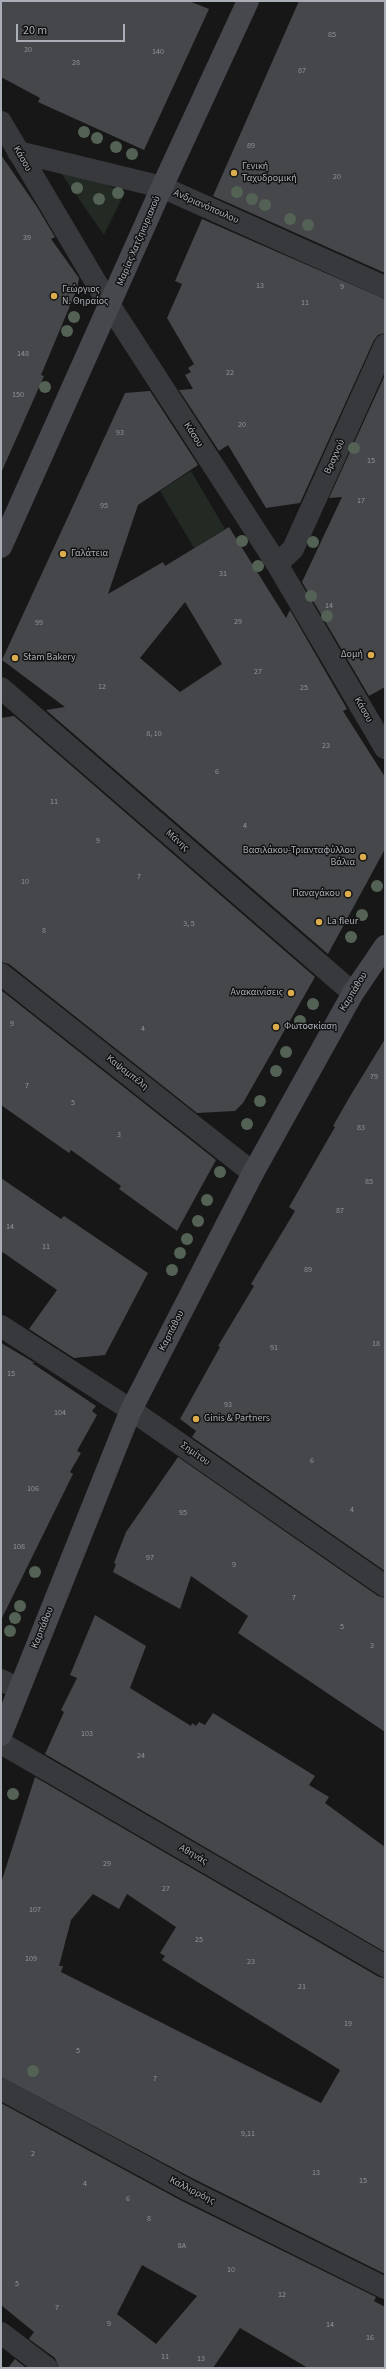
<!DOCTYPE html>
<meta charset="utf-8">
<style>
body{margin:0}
#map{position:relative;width:386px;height:2369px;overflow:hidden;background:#171718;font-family:"Source Sans 3",sans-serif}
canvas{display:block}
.frame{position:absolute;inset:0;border:2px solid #aaaeb6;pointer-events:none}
.scale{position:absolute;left:16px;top:24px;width:109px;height:18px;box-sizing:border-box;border:2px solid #aaaeb6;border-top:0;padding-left:5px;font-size:12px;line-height:14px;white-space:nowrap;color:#aaaeb6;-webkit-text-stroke:3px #121213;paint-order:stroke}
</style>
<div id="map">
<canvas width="386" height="2369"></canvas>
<div class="frame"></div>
<div class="scale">20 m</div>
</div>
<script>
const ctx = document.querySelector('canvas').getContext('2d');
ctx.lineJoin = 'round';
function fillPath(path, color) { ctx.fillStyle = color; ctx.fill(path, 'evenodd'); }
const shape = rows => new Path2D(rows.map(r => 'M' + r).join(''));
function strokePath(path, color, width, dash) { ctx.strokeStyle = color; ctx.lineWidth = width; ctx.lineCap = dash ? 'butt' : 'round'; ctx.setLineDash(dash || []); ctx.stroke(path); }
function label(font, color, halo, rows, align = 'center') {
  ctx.font = font + ' "Source Sans 3",sans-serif'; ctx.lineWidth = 3; ctx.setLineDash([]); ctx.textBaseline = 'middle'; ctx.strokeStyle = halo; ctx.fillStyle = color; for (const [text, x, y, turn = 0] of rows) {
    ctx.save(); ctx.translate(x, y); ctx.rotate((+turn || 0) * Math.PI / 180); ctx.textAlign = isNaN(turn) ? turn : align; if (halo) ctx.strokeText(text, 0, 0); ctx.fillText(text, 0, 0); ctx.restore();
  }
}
const green = shape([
 [56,166,125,192,104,235],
 [191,471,225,529,194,548,160,491]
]);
const building = shape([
 [1,1,189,1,209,9,144,150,38,102,40,98,1,77],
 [299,1,385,1,385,273,213,196],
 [1,155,37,207,55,237,51,239,79,278,77,289,41,375,44,376,1,473],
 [202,219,385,299,385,333,378,335,374,340,300,503,266,508,228,445,219,451,179,390,193,389,185,375,191,372,188,368,194,364,167,318,182,284,175,281],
 [385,375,385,687,369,696,302,582,342,497,329,498],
 [150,391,198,465,138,505,108,594,163,562,165,566,229,527,286,618,290,610,347,709,343,711,385,777,385,849,328,954,46,710,65,707,2,660,125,393],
 [185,602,222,664,180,692,140,658],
 [14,716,315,977,243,1103,235,1111,197,1113,9,964,1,962,1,718],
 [1,990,216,1160,177,1231,119,1189,121,1186,71,1150,69,1153,1,1105],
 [385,1039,385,1571,192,1437,196,1431,180,1419,220,1347,218,1346,254,1286,251,1284,295,1211,289,1207,335,1127,333,1126,349,1098],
 [1,1178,61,1219,64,1216,148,1273,105,1355,74,1358,29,1329,57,1290,1,1251],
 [1,1343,35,1363,32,1363,96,1406,92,1411,97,1415,77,1451,81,1453,70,1472,73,1474,1,1620],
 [178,1457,378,1596,385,1598,385,1732,238,1633,248,1616,191,1576,180,1609,113,1572,116,1564,114,1563,126,1532],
 [95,1615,146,1646,130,1688,191,1726,192,1723,196,1726,199,1722,205,1725,213,1713,315,1776,309,1785,329,1797,325,1803,385,1847,385,1952,45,1754,64,1712,61,1710,77,1678,70,1675],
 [35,1777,379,1977,385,1978,385,2274,194,2179,1,2077,1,1883],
 [93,1894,119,1909,127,1894,176,1927,160,1953,165,1956,162,1960,340,2070,321,2103,61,1972,63,1966,59,1966,71,1920],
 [1,2103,182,2201,376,2297,374,2301,385,2307,385,2368,308,2368,240,2328,213,2368,59,2368,55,2358,29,2339,34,2332,1,2305],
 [142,2265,197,2296,156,2344,117,2314],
 [15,2359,26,2368,8,2368]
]);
const street = shape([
 [1,122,110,306,277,564,385,748],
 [18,152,162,187,385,287],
 [277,564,293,549,385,345],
 [1,688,353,993],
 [1,974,253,1173],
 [1,1326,131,1410,385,1586],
 [1,1680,19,1689],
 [1,1743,385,1966],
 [1,2089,188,2190,385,2288],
 [1,2333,47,2368]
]);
const secondary = shape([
 [1,547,162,187,248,1],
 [1,1735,131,1410,253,1173,353,993,385,946]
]);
const trees = [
 [84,132],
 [97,138],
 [116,147],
 [132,154],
 [77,188],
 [237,192],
 [118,193],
 [99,199],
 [252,199],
 [265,205],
 [290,219],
 [308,225],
 [74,317],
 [67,331],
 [45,387],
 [354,448],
 [242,541],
 [313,542],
 [258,566],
 [311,596],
 [327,616],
 [377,886],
 [362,915],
 [351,937],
 [313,1004],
 [300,1021],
 [286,1052],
 [276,1071],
 [260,1101],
 [247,1124],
 [220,1172],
 [207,1200],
 [198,1221],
 [187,1239],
 [180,1253],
 [172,1270],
 [35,1572],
 [20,1606],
 [15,1618],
 [10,1631],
 [13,1794],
 [33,2071]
];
const markers = [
 [234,173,4,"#dbad4c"],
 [54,296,4,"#dbad4c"],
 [63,554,4,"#dbad4c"],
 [371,655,4,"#dbad4c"],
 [15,658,4,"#dbad4c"],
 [363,857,4,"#dbad4c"],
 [348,894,4,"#dbad4c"],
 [319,922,4,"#dbad4c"],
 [291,993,4,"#dbad4c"],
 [276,1027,4,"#dbad4c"],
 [196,1419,4,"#dbad4c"]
];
const numberNames = [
 ["85",332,35],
 ["30",28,50],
 ["140",158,52],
 ["28",76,63],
 ["87",302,71],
 ["89",251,146],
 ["20",337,177],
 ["39",27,238],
 ["13",260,286],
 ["9",342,287],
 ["11",305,303],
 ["148",23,354],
 ["22",230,373],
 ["150",18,395],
 ["20",242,425],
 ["93",120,433],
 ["15",371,461],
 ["17",361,501],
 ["95",104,506],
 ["31",223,574],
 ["14",329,606],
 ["29",238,622],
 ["99",39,623],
 ["27",258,672],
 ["12",102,687],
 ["25",304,688],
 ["8, 10",154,734],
 ["23",326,746],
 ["6",217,772],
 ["11",54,802],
 ["4",245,826],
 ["9",98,841],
 ["7",139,877],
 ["10",25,882],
 ["3, 5",189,924],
 ["8",44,931],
 ["9",12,1024],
 ["4",143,1029],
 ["79",374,1077],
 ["7",27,1086],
 ["5",73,1103],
 ["83",361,1128],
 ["3",119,1135],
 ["85",369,1182],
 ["87",340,1211],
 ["14",10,1227],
 ["11",46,1247],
 ["89",308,1270],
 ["18",376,1344],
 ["91",274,1348],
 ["15",11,1374],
 ["93",228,1405],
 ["104",60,1413],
 ["6",312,1461],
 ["106",33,1489],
 ["4",352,1510],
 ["95",183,1513],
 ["108",19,1547],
 ["97",150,1558],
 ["9",234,1565],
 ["7",294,1598],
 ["5",342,1627],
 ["3",372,1646],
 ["103",87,1734],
 ["24",141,1756],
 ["29",107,1864],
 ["27",166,1889],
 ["107",35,1910],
 ["25",199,1940],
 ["109",31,1959],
 ["23",251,1962],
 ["21",302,1987],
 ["19",348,2024],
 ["5",78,2051],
 ["7",155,2079],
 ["9,11",248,2134],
 ["2",33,2154],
 ["13",316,2173],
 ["15",363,2181],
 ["4",85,2184],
 ["6",128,2199],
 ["8",149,2219],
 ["8Α",182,2246],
 ["10",231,2270],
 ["5",17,2284],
 ["12",282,2295],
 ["7",57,2308],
 ["9",109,2324],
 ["14",330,2325],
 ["16",370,2338],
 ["11",165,2357],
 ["13",201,2359]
];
const streetNames = [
 ["Κάσου",22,159,60],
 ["Ανδριανόπουλου",206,207,24],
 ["Μαρίας Χατζηκυριακού",139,241,-67],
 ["Κάσου",193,435,57],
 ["Βραχνού",335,457,-66],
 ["Κάσου",363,710,60],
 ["Μάνης",177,841,41],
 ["Καρπάθου",354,992,-59],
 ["Καψαμπέλη",127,1073,38],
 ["Καρπάθου",172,1331,-63],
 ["Σημίτου",195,1454,35],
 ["Καρπάθου",43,1628,-68],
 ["Αθηνάς",193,1855,30],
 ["Καλλιρρόης",192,2191,27]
];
const poiNames = [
 ["Γενική",242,167],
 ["Ταχυδρομική",242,179],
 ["Γεώργιος",62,290],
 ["Ν. Θηραίος",62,302],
 ["Γαλάτεια",71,554],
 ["Δομή",363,655,"right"],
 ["Stam Bakery",23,658],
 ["Βασιλάκου-Τριανταφύλλου",355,851,"right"],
 ["Βάλια",355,863,"right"],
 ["Παναγάκου",340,894,"right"],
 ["La fleur",327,922],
 ["Ανακαινίσεις",283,993,"right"],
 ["Φωτοσκίαση",284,1027],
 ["Ginis & Partners",204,1419]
];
fillPath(green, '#232a24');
fillPath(building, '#46474a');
strokePath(street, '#38393d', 22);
strokePath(secondary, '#46484d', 22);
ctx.fillStyle = '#536254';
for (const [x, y] of trees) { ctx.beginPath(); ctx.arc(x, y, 6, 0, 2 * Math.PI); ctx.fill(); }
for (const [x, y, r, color] of markers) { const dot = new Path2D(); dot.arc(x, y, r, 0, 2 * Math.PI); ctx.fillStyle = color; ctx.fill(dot); strokePath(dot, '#121213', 1.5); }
label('8px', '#91949b', null, numberNames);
label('10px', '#aaaeb6', '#121213', streetNames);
label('10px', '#aaaeb6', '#121213', poiNames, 'left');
</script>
